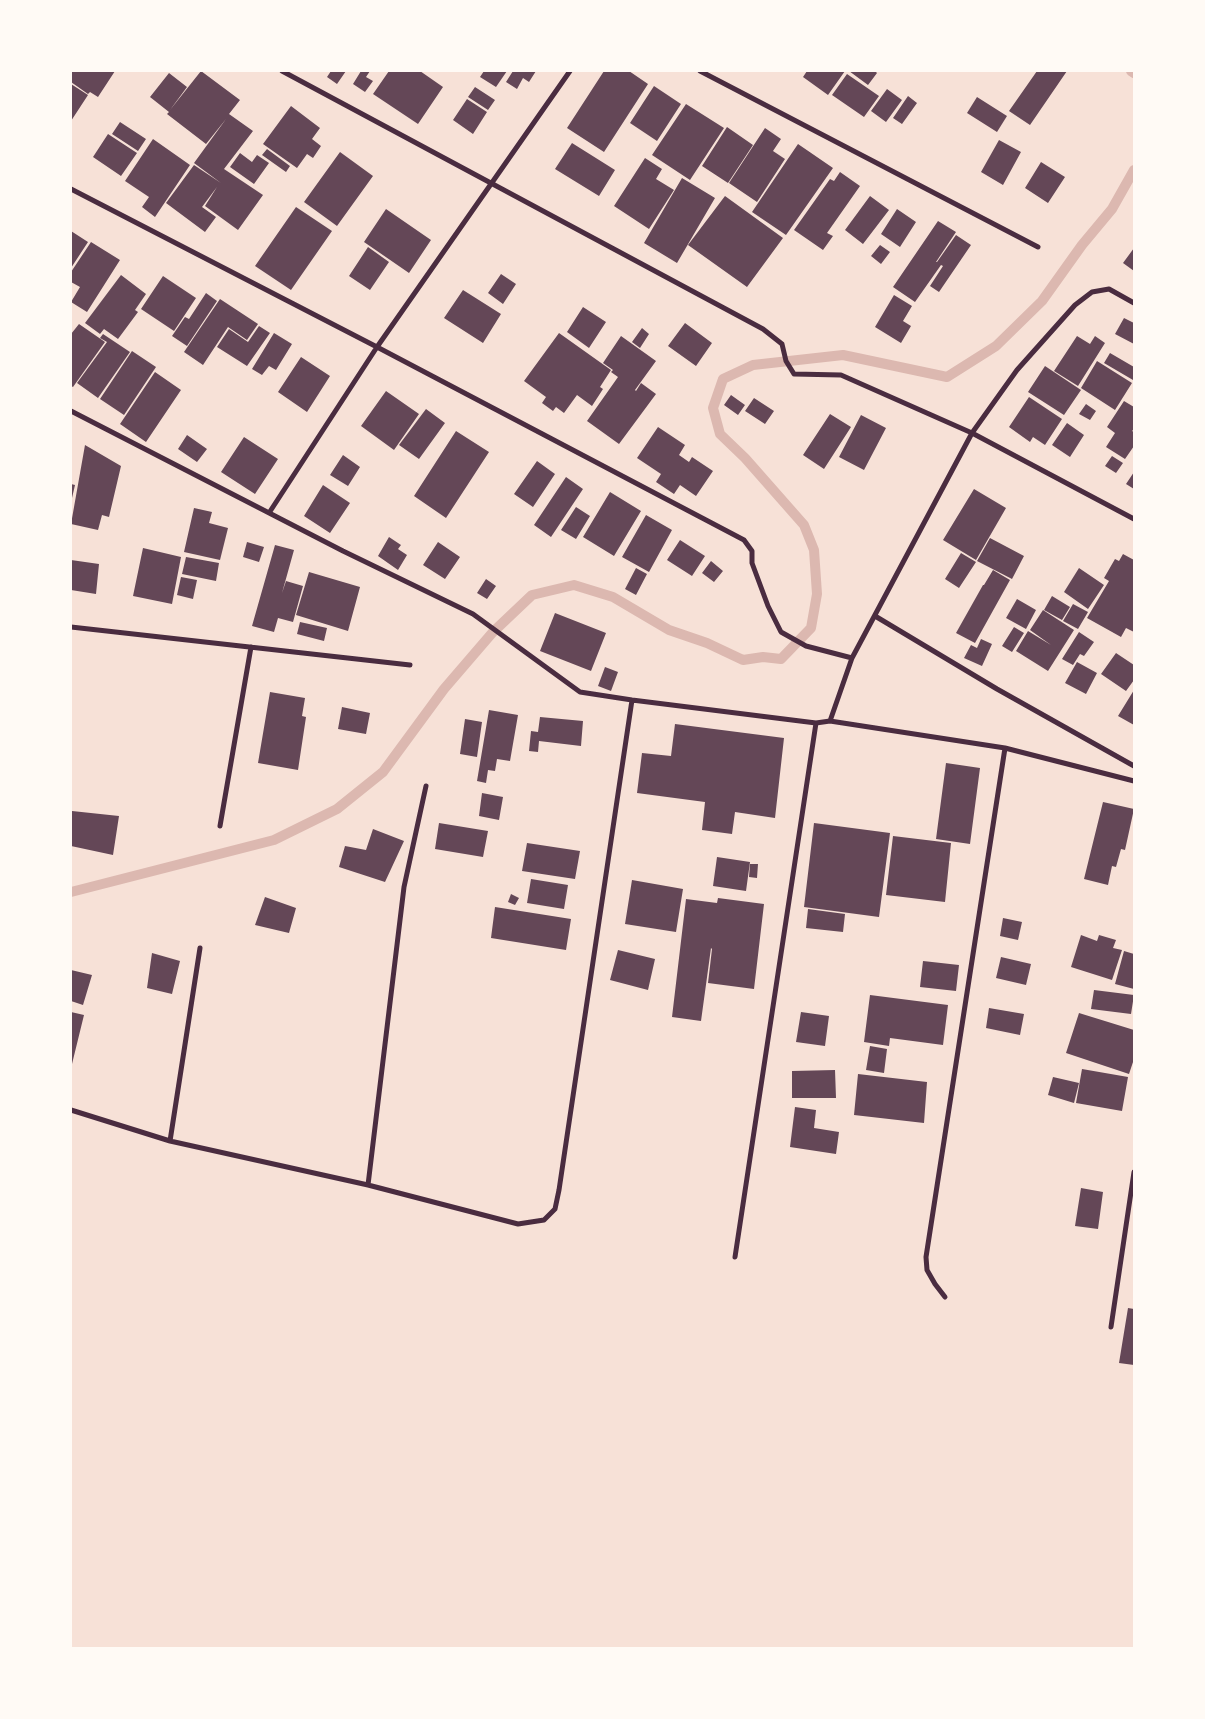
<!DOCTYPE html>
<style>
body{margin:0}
#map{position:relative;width:1205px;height:1719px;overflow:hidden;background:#f7e1d7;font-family:"PT Serif",serif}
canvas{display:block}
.frame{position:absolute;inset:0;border:72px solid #fffaf5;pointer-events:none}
</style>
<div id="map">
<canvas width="1205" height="1719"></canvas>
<div class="frame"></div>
</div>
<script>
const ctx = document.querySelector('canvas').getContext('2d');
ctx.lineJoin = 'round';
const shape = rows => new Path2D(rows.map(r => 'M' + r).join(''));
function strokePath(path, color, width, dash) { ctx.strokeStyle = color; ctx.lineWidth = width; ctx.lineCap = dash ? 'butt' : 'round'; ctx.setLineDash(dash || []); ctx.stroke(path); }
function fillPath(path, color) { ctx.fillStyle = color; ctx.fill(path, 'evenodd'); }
const stream = shape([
 [1131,71,1134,73],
 [71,892,274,840,337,809,383,772,444,689,493,632,532,595,574,585,613,597,669,630,707,643,743,660,763,657,781,659,811,628,817,594,814,550,804,525,745,458,720,434,713,408,723,379,753,365,843,355,947,377,996,346,1042,301,1082,245,1112,209,1134,170]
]);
const building = shape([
 [71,71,115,71,98,97,90,92,88,94,71,82],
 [201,71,240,100,229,114,253,131,224,169,263,195,238,230,205,206,217,187,202,207,216,217,205,232,166,203,194,165,221,183,194,163,226,119,206,144,167,114,169,112,150,97,169,73,187,87,170,110],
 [331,71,346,71,337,84,327,77],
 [361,71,370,71,366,77,373,81,365,92,353,84],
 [389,71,420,71,443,87,418,124,373,94],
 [484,71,507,71,496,87,480,77],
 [513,71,536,71,529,82,523,78,517,89,506,82],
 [604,71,629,71,648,84,604,152,567,128],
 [807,71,845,71,828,95,803,77],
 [849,71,875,71,877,73,868,85],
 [1037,71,1067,71,1030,125,1009,111],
 [847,74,879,96,864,117,832,95],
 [71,84,88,95,71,121],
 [654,86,681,104,657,141,630,123],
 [475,87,495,100,488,110,468,97],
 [887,89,902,100,886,122,871,111],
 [908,96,917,103,902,124,893,118],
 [977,97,1007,116,997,132,967,113],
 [467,99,487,112,473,134,453,120],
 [686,104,724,128,690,180,652,155],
 [291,106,320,128,312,139,321,146,313,158,307,154,297,168,263,144],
 [120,122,146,139,138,151,112,134],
 [727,127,753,145,728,183,702,166],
 [765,128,781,139,773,151,785,159,757,202,729,183],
 [108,134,137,153,121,176,93,157],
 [153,139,190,165,155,217,142,207,149,197,125,181],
 [999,140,1021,152,1003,185,981,172],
 [572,143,615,170,599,196,555,169],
 [798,144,833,168,786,235,752,212],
 [267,149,290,166,286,172,262,155],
 [340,152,373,176,337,226,304,202],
 [240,153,252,162,257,155,269,163,254,184,230,167],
 [645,158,662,169,656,179,674,190,649,229,614,206],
 [1041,162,1065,177,1048,203,1025,188],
 [840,172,860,186,827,233,833,236,823,250,794,230,830,179,834,181],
 [682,178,715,198,677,263,644,243],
 [725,196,783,238,747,287,688,245],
 [870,196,889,210,863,244,845,230],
 [296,207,332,231,291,290,255,266],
 [386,209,431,240,409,273,364,242],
 [897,209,916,222,900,247,881,234],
 [938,221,956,232,936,262,937,262,956,235,971,245,939,292,930,286,943,266,941,265,915,302,893,287],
 [71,231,88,242,71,268],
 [91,242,120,260,87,312,71,302,80,287,71,282,71,272],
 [880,245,890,252,881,264,871,256],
 [368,247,389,262,370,290,349,276],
 [1134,248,1134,271,1123,263],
 [501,274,516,284,503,304,488,293],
 [121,275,146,294,135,310,138,312,118,339,104,329,100,334,85,323],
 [163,276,196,298,174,331,141,309],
 [463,290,501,314,483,343,444,318],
 [206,293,217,301,187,346,172,336,185,317,189,319],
 [894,295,912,306,903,321,911,326,901,343,875,327],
 [220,299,258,324,247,340,228,327,203,365,184,352],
 [583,307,606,322,589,348,567,332],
 [1124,318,1134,323,1134,344,1115,334],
 [685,323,712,343,696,366,668,346],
 [79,324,105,342,73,387,71,386,71,334],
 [259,326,270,333,247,366,217,347,229,329,248,342],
 [642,328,649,334,640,348,632,342],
 [274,333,292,344,276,370,269,366,262,375,252,369],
 [559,333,611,370,600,387,603,389,592,406,577,395,564,413,556,407,553,411,542,403,546,397,524,381],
 [103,334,130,352,98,398,77,383,107,342,100,338],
 [621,336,656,361,635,390,636,391,641,383,656,394,619,444,587,421,618,377,611,372,613,370,603,363],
 [1077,336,1090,344,1095,336,1105,343,1078,386,1054,371],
 [132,351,156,367,124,415,100,399],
 [1110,353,1134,367,1133,380,1104,363],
 [301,357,330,376,307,412,278,392],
 [1097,361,1132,383,1115,410,1081,388],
 [1045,366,1081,390,1064,415,1028,392],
 [155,372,181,390,146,442,120,424],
 [386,391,419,414,394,450,361,426],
 [731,395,745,405,738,415,724,405],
 [1029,397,1062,419,1045,445,1033,437,1030,442,1009,427],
 [754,398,774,411,765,424,745,411],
 [1124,401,1134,407,1134,429,1132,431,1134,432,1134,446,1125,459,1106,447,1115,433,1107,427],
 [1086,404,1096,411,1090,420,1079,414],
 [426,409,445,423,419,459,399,445],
 [830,414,851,427,824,469,803,455],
 [861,415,886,428,864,470,839,457],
 [1067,423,1084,435,1070,457,1052,445],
 [658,427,685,445,679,455,689,462,692,457,713,471,696,496,680,485,674,494,656,482,661,474,637,458],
 [456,431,489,452,446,518,414,496],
 [187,435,207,449,197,462,178,449],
 [244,437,278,459,255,494,221,472],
 [85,445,121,466,109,517,102,515,98,530,71,524],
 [343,455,360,467,348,486,330,475],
 [1112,456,1123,463,1116,473,1105,466],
 [537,461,555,474,533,507,514,494],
 [1134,472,1134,489,1126,484],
 [566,477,583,489,551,537,534,525],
 [71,484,75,485,72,498,71,498],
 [323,485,350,503,330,533,304,516],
 [974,489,1006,508,976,560,943,540],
 [610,492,641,511,614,556,583,537],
 [576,507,590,516,576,539,561,530],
 [194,508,212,512,209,523,228,528,220,560,184,552],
 [646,515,672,530,649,572,622,557],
 [389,537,401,545,398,549,407,555,398,570,378,556],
 [990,538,1024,556,1012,579,977,561],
 [680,540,705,556,692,576,667,560],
 [247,542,264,547,259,562,243,557],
 [438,542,460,557,445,579,423,565],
 [275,545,294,550,282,593,286,581,303,586,293,622,278,618,274,632,252,626],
 [143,548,181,557,172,604,133,596],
 [961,553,976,562,959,588,945,579],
 [1123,554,1134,560,1134,632,1126,628,1121,637,1087,618,1109,581,1104,578,1115,559,1119,561],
 [186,557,219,563,216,581,182,574],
 [71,560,99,564,96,594,71,590],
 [711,561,723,571,714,582,702,573],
 [636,568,647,574,636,595,625,589],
 [1079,568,1104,585,1088,609,1064,592],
 [993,570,1010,580,975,643,956,633,983,585,984,585],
 [309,572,360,587,348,631,296,615],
 [181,577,197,580,193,599,177,595],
 [486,579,496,586,487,599,477,593],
 [1052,596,1070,607,1062,620,1044,610],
 [1017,599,1036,610,1026,629,1006,618],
 [1073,604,1088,612,1078,629,1063,621],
 [1043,610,1074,630,1048,671,1016,651,1028,631,1051,645,1030,630],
 [555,613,606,633,591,671,540,651],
 [300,622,327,628,324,641,297,634],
 [1014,627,1024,633,1012,652,1002,646],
 [1079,632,1094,642,1084,656,1080,654,1073,665,1062,659],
 [981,639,992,644,982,666,964,658,971,645,977,648],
 [1116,653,1134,665,1134,680,1126,691,1101,674],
 [1077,662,1097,673,1086,694,1065,683],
 [605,667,618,672,611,691,598,686],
 [1134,690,1134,725,1118,716],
 [270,692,305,698,302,716,306,717,298,770,258,763],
 [342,707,370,713,366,734,338,729],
 [489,710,518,715,510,761,497,759,495,771,488,770,486,783,477,781],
 [540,717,583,721,581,746,539,741,538,752,529,751,531,731,538,732],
 [465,719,482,722,477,757,460,754],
 [675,724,784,738,775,818,735,812,732,834,702,830,705,802,637,793,642,753,671,756],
 [946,763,980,768,970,844,936,839],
 [482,793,503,797,499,820,479,816],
 [1103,802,1134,809,1125,850,1121,849,1116,867,1112,866,1108,885,1084,879],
 [72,811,119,816,113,855,71,846],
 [439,823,488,831,483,857,435,849],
 [814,823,890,833,879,917,804,907],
 [373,829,404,841,385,882,339,867,345,846,366,850],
 [893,836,951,843,945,902,886,895],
 [527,843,580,851,575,879,522,871],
 [717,857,750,862,746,891,713,886],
 [750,864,758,864,757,878,749,877],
 [531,879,568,885,564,909,527,903],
 [632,880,683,889,676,932,625,924],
 [511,894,519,898,515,905,508,902],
 [265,897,296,908,289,933,255,925],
 [718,898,764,904,754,989,708,983,712,949,711,948,701,1021,672,1017,686,899,717,903],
 [495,907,571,919,566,950,491,938],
 [808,909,845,914,843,932,806,928],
 [1003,918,1022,922,1018,940,1000,936],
 [1081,935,1097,941,1099,935,1116,940,1113,948,1122,950,1112,980,1071,967],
 [618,950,655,959,648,990,610,980],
 [1124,951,1134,954,1134,989,1115,984],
 [152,953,180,961,172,994,147,988],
 [1001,957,1031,964,1026,985,996,978],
 [923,961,959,965,956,991,920,987],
 [71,970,92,975,83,1005,71,1001],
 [1094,990,1134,995,1131,1014,1091,1009],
 [870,995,948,1005,943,1045,890,1038,889,1046,864,1042],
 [989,1008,1024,1014,1020,1035,986,1028],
 [71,1012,84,1015,72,1064,71,1064],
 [801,1012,829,1016,825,1046,796,1042],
 [1079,1013,1134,1030,1134,1059,1129,1074,1066,1053],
 [870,1046,887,1049,884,1073,866,1070],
 [1082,1069,1128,1077,1122,1111,1076,1103],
 [835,1070,836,1098,792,1098,792,1071],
 [858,1074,927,1082,924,1123,854,1115],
 [1053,1077,1079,1083,1074,1103,1048,1095],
 [795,1107,816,1110,814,1128,839,1132,836,1154,790,1147],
 [1081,1188,1103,1192,1098,1229,1075,1226],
 [1128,1308,1134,1309,1134,1365,1119,1363]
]);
const minor = shape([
 [282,71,763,329,782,344,786,361,794,374,841,375,972,433,1134,519],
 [700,71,1038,247],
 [71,189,377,347,744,540,752,551,752,563,768,606,781,632,806,646,852,658],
 [71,411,343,551,473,614,580,692,632,700,816,723,830,721,1005,748,1134,781],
 [269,513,377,347,570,71],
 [875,616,997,689,1134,766],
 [71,627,410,665],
 [830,721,852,658,972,433,1017,370,1075,305,1092,292,1109,289,1134,303],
 [220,826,251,647],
 [71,1110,170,1141,368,1185,518,1224,544,1220,555,1209,559,1190,632,700],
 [170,1141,200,948],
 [368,1185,404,887,426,786],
 [735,1257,816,723],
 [945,1297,935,1284,927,1270,926,1257,1005,748],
 [1111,1327,1134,1172]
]);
strokePath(stream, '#dcb8b0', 10);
fillPath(building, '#644757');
strokePath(minor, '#4a2c40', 5);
</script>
